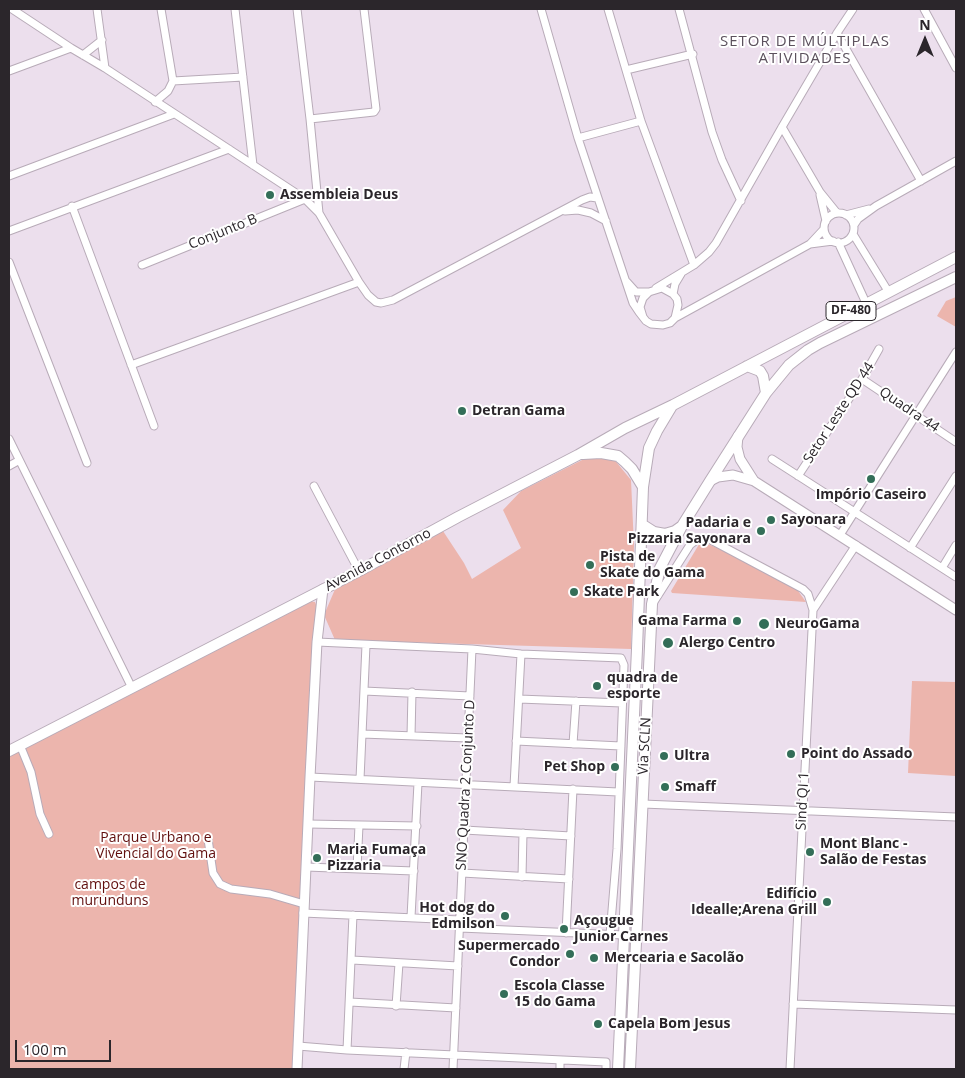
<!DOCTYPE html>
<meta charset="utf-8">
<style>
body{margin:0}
#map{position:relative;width:965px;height:1078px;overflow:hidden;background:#ecdfed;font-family:"Open Sans",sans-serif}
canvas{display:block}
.frame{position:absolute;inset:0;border:10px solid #2b262b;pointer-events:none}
.north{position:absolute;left:900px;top:15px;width:50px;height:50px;-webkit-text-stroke:4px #fff;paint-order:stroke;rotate:0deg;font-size:14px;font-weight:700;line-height:20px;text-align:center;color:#2b262b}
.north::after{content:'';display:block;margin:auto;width:18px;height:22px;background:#2b262b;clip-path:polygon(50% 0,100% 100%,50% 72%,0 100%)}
.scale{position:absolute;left:15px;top:1040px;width:96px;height:22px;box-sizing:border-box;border:2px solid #2b262b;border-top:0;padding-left:6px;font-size:15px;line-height:18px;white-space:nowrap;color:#2b262b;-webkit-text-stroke:4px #fff;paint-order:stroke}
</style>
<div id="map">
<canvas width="965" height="1078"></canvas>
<div class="frame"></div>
<div class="north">N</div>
<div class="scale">100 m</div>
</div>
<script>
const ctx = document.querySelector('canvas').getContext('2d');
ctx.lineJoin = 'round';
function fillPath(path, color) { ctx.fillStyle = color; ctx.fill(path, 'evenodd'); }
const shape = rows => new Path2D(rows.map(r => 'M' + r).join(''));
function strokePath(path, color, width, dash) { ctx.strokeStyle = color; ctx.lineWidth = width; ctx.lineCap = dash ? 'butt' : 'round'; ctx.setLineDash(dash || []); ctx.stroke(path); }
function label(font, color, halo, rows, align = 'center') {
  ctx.font = font + ' "Open Sans",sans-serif'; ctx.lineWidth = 4; ctx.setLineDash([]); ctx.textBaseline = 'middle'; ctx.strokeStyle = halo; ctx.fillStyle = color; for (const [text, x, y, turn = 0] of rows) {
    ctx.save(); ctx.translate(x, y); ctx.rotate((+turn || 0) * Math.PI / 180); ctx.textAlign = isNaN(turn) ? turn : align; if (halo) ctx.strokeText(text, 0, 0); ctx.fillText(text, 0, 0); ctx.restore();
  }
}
const green = shape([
 [956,297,956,327,937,316,946,301],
 [590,456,613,458,631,480,634,546,631,649,335,640,324,615,336,587,443,531,464,563,472,579,521,548,503,510,521,491],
 [701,541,745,560,796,588,806,602,672,593,671,591],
 [308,601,315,602,317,607,293,1069,9,1069,9,756],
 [912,681,956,682,956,776,908,773]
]);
const street = shape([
 [12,9,71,48,105,68,305,199,319,213,359,282,368,295,376,302,381,303,393,300,582,200,590,197,597,198],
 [97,9,105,68],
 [235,9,253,165],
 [297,9,310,119,319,213],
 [541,9,578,138,633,303,639,312,646,321,651,324,663,325,670,323,675,318,678,305,677,299,673,294,662,288,649,292,643,298,640,307,643,317],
 [608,9,641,121,694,265],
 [679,9,712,132,722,160,741,201],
 [924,9,956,68],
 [837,33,921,181],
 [83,55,102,40],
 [626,70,693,54],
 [9,71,71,48],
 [173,81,243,77],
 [155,102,168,91,173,81,161,9],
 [310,119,374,112,376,109,364,9],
 [782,127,820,192,837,213],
 [578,138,641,121],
 [9,176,174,114],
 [820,195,826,221],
 [72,206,154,426],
 [565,211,578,210,591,213,606,221],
 '824 228a15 15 0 1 1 30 0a15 15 0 1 1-30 0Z',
 [846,215,869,209],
 [854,225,858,219,876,206,956,161],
 [9,231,229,149],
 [853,234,888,291],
 [838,242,866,303],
 [810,244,833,241],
 [9,262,87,463],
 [142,265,305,199],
 [627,282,636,292,649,292],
 [656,288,694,265,709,252,716,243,782,127,837,33,853,9],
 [673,294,675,284,681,274],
 [675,318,810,244,824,229],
 [131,365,359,282],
 [862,379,956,442],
 [9,439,132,688],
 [772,459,956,577],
 [9,466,18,461],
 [798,476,862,379,879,349],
 [314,486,359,571],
 [840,535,956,352],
 [910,548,956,476],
 [942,568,956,545],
 [655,600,690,545,698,539,707,538,803,589,808,594,813,610],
 [317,642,472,649,521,654,621,658,624,665,617,849,610,935],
 [364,691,470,696],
 [519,699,622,703],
 [362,734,468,738],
 [411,736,412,692],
 [516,741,621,746],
 [573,744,576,701],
 [20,745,31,772,40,814,49,834],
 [310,777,618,792],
 [360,779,366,645],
 [514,786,521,654],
 [643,804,956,817],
 [308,824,417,826],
 [464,830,571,836],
 [208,839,213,873,220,884,231,889,270,894,304,904],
 [306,867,414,871],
 [357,869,359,825],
 [462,873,569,879],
 [522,877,523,833],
 [303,913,460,920],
 [411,917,418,783],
 [460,928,624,935],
 [566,933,573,789],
 [352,960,458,966],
 [350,1002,456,1008],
 [793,1004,956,1010],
 [396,1006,399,963],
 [298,1046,347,1050,606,1062,606,1069],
 [347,1050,353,915],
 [404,1069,406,1052],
 [453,1069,472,649],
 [560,1069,560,1060],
 [790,1069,813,610,856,545]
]);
const secondary = shape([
 [738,436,737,447,740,459,754,481],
 [710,481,718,477,733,475,754,481,956,610],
 [297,1069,310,777,317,642,323,589]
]);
const primary = shape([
 [747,366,760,371,763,376,766,393],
 [583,454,601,453,618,456,625,462,632,469,643,487],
 [643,525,654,532,665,534,675,531,682,526],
 [9,751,359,571,458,517,578,455,625,428,673,405,956,257],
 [618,1069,637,649,643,487,649,448,657,431,672,406],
 [630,1069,652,604,660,568,682,526,710,481,766,393,789,365,808,350,820,343,956,277]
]);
const markers = [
 [270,195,5,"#336e58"],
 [462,411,5,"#336e58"],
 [871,479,5,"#336e58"],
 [771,520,5,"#336e58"],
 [761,531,5,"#336e58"],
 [590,565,5,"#336e58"],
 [574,592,5,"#336e58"],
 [737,621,5,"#336e58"],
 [764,624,6,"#336e58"],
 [668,643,6,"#336e58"],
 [597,686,5,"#336e58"],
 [791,754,5,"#336e58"],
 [664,756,5,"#336e58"],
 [615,767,5,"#336e58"],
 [665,787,5,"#336e58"],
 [810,852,5,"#336e58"],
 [317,858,5,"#336e58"],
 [827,902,5,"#336e58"],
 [505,916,5,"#336e58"],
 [564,929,5,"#336e58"],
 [570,954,5,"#336e58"],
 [594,958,5,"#336e58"],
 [504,994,5,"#336e58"],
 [598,1024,5,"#336e58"]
];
const shields = [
 [851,311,50]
];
const shieldNames = [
 ["DF-480",851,311]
];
const poiNames = [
 ["Assembleia Deus",280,195],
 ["Detran Gama",472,411],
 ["Impório Caseiro",871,495,"center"],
 ["Sayonara",781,520],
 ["Padaria e",751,523,"right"],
 ["Pizzaria Sayonara",751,539,"right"],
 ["Pista de",600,557],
 ["Skate do Gama",600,573],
 ["Skate Park",584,592],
 ["Gama Farma",727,621,"right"],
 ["NeuroGama",775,624],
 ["Alergo Centro",679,643],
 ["quadra de",607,678],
 ["esporte",607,694],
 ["Point do Assado",801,754],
 ["Ultra",674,756],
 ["Pet Shop",605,767,"right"],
 ["Smaff",675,787],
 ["Mont Blanc -",820,844],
 ["Salão de Festas",820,860],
 ["Maria Fumaça",327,850],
 ["Pizzaria",327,866],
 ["Edifício",817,894,"right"],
 ["Idealle;Arena Grill",817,910,"right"],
 ["Hot dog do",495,908,"right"],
 ["Edmilson",495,924,"right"],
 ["Açougue",574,921],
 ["Junior Carnes",574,937],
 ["Supermercado",560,946,"right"],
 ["Condor",560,962,"right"],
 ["Mercearia e Sacolão",604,958],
 ["Escola Classe",514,986],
 ["15 do Gama",514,1002],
 ["Capela Bom Jesus",608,1024]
];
const streetNames = [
 ["Conjunto B",223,232,-22],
 ["Quadra 44",909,410,34],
 ["Setor Leste QD 44",839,413,-57],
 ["Avenida Contorno",378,560,-28],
 ["Via SCLN",645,746,-87],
 ["SNO Quadra 2 Conjunto D",466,785,-87],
 ["Sind QI 1",803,801,-87]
];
const parkNames = [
 ["Parque Urbano e",156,838],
 ["Vivencial do Gama",156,854],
 ["campos de",110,885],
 ["murunduns",110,901]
];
const neighbourhoodNames = [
 ["SETOR DE MÚLTIPLAS",805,42],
 ["ATIVIDADES",805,59]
];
fillPath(green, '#ecb5ad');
strokePath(street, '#b8abb8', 9);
strokePath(secondary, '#b8abb8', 11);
strokePath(primary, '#b8abb8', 12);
strokePath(street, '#fff', 7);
strokePath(secondary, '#fff', 9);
strokePath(primary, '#fff', 10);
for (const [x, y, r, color] of markers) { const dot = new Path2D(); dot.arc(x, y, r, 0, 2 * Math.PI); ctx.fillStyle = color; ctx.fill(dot); strokePath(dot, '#fff', 2); }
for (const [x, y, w] of shields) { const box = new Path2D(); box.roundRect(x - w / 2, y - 9.5, w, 19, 4); ctx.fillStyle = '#fff'; ctx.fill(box); strokePath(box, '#2b262b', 1); }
label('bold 12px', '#2b262b', null, shieldNames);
label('bold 14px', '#2b262b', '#fff', poiNames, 'left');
label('14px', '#2b262b', '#fff', streetNames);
label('14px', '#610f0e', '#fff', parkNames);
ctx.letterSpacing = '1px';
label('15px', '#5c515d', '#fff', neighbourhoodNames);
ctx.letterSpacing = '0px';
</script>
